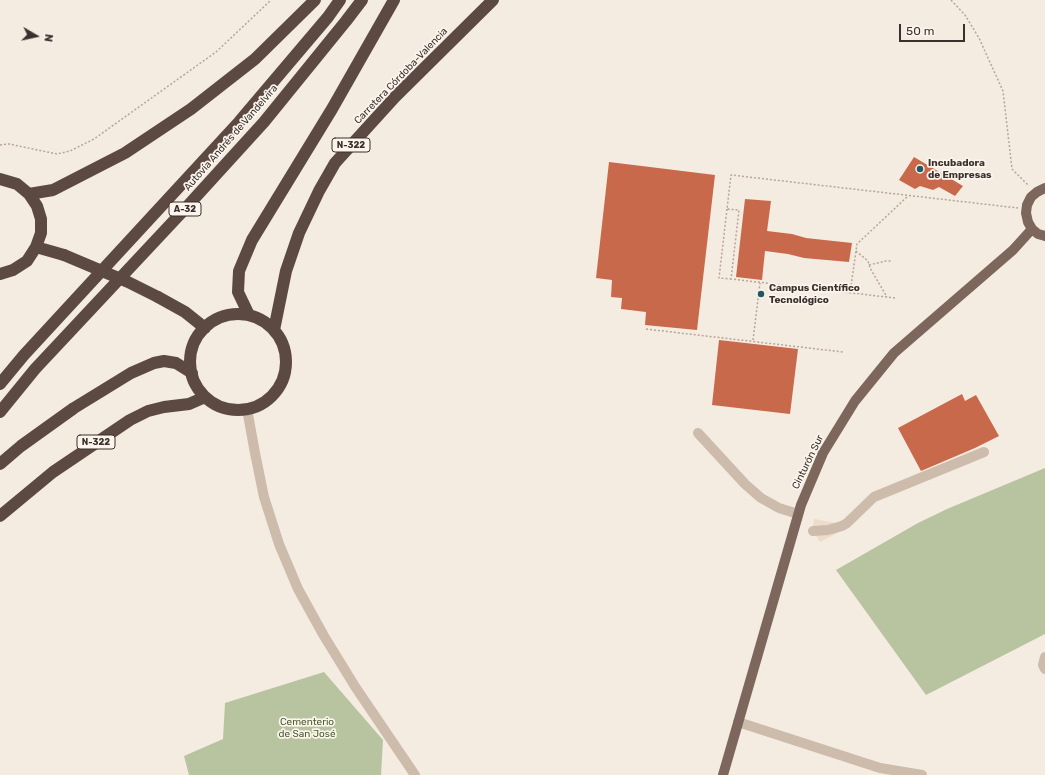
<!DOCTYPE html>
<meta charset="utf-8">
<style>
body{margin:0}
#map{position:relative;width:1045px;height:775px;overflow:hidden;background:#f4ebe1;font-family:Rubik,sans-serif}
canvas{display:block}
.north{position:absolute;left:16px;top:16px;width:40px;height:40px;-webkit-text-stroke:3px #fbf5ee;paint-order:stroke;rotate:99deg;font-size:11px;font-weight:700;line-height:16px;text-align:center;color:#3b302b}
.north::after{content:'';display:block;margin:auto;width:14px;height:18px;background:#3b302b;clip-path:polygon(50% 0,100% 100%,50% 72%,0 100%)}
.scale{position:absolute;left:899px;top:24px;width:66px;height:18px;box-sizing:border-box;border:2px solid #3b302b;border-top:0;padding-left:5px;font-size:12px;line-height:14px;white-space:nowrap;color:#3b302b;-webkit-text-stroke:3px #fbf5ee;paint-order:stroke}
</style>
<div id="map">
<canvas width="1045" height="775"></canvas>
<div class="north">N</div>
<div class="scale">50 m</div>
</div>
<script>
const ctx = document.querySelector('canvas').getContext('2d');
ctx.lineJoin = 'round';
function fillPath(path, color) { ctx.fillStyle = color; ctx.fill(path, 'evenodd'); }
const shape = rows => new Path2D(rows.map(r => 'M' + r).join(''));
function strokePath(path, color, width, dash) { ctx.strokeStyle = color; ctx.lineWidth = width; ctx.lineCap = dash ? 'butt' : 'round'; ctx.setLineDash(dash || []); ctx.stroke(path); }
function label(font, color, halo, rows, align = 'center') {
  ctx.font = font + ' Rubik,sans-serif'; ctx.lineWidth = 3.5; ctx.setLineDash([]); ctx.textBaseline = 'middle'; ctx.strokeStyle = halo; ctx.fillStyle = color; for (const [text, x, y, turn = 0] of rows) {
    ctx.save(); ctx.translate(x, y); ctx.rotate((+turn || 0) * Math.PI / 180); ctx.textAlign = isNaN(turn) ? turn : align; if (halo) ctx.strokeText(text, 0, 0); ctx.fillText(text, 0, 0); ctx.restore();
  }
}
const green = shape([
 [1045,468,1045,634,926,695,836,570,918,523,947,509],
 [324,672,383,740,381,775,189,775,184,756,223,739,225,703]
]);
const plaza = shape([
 [814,519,836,523,841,531,820,542,813,531]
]);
const building = shape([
 [914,157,963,186,955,196,939,187,933,190,920,186,915,189,899,180],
 [609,162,715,175,697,330,645,325,646,312,621,309,622,298,611,297,612,280,596,278],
 [745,199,771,201,767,231,792,234,806,238,852,243,849,262,804,258,788,254,765,251,762,280,736,277],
 [719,340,798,349,790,414,712,405],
 [962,394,965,401,976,395,999,436,975,448,921,471,898,428]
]);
const path = shape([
 [951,0,965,15,979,38,1003,91,1012,169,1029,186],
 [0,145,9,144,57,154,70,151,94,139,216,52,271,0],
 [727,209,719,278,731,279],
 [856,251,868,261,870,268,887,297],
 [869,265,886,261,891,261],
 [850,293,857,244,908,196],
 [895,298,731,279,739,210,727,209,731,175,1018,208],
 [646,329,843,352],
 [753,340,760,283]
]);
const minor = shape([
 [247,409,255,453,264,497,279,544,298,589,324,636,356,688,415,775],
 [698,433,745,484,761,498,779,508,798,514],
 [813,531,828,530,842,526,847,523,874,497,984,452],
 [1045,657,1043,665,1045,669],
 [738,722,880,768,922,775]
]);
const major = shape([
 [1045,188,1037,192,1031,197,1027,205,1026,213,1028,222,1032,229,1038,234,1045,236],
 [723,775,801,505,823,453,855,401,894,353,1013,250,1032,229]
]);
const highway = shape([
 [0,179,17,184,29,194,37,206,41,219,41,233,36,247,27,261,13,270,0,274],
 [29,194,53,190,125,153,191,109,255,59,315,0],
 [36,247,64,255],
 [158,297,185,312,205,328],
 '190 362a48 48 0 1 1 96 0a48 48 0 1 1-96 0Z',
 [249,315,238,292,239,271,252,240,332,109,394,0],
 [274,330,286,271,299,233,319,191,335,163,395,97,493,0],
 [0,384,24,355,239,122,328,17,340,0],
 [0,412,35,369,183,211,264,122,346,21,362,0],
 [0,464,21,446,74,408,131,373,154,363,164,361,176,363,192,373],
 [0,516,53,472,130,420,148,411,164,407,189,404,205,397]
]);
const highwayBridge = shape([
 [64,255,128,282,158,297]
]);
const markers = [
 [920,169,4,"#1f5a5e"],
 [761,294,4,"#1f5a5e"]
];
const shields = [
 [351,145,38],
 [185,209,32],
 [96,442,38]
];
const shieldNames = [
 ["N-322",351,145],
 ["A-32",185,209],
 ["N-322",96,442]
];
const streetNames = [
 ["Carretera Córdoba-Valencia",401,76,-46],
 ["Autovía Andrés de Vandelvira",231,138,-49],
 ["Cinturón Sur",808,462,-64]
];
const poiNames = [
 ["Incubadora",928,163],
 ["de Empresas",928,175],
 ["Campus Científico",769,288],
 ["Tecnológico",769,300]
];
const parkNames = [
 ["Cementerio",307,722],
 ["de San José",307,734]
];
fillPath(green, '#b8c4a0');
fillPath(plaza, '#ecdcc8');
fillPath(building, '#c8694b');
strokePath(path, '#b9a596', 1.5, [2, 2]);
strokePath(minor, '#cdbbac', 10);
strokePath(major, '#7d675c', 10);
strokePath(highway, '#5c4a42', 12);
strokePath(highwayBridge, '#5c4a42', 12);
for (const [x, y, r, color] of markers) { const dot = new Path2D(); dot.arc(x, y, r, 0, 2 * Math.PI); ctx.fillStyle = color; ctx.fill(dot); strokePath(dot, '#fbf5ee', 1.5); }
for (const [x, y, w] of shields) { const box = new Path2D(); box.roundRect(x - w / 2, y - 7, w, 14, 3); ctx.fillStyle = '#fbf5ee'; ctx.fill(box); strokePath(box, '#3b302b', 1); }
label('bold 9px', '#3b302b', null, shieldNames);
label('10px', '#3b302b', '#fbf5ee', streetNames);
label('bold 10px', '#3b302b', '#fbf5ee', poiNames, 'left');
label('10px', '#4a5a2e', '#fbf5ee', parkNames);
</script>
